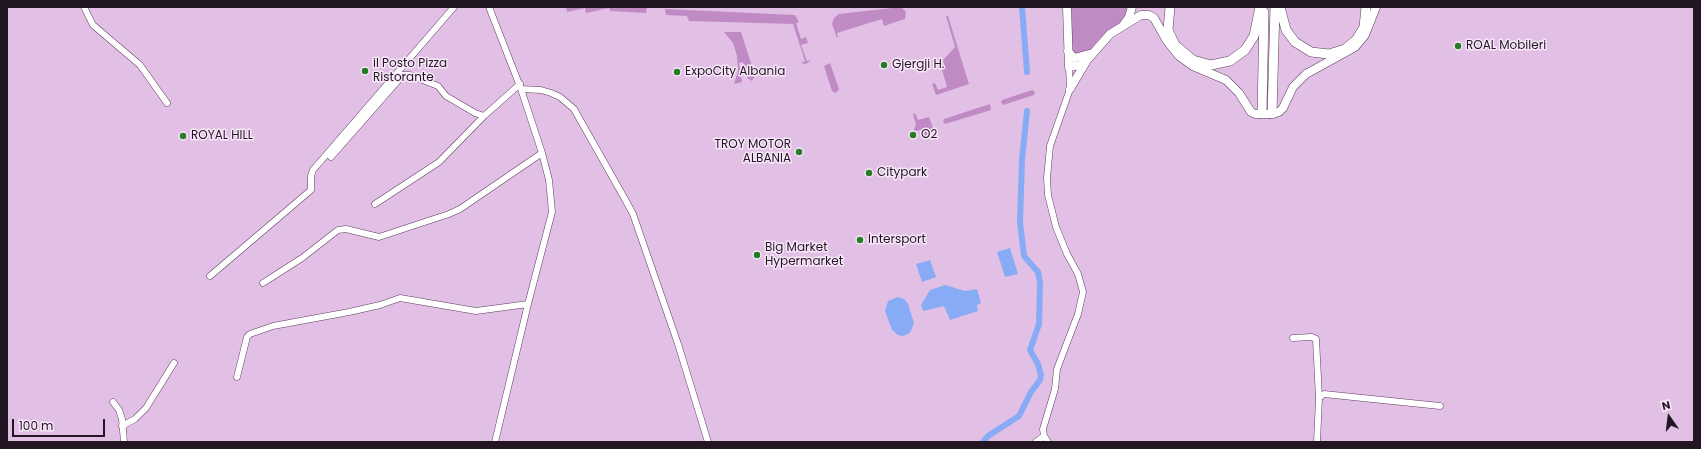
<!DOCTYPE html>
<style>
body{margin:0}
#map{position:relative;width:1701px;height:449px;overflow:hidden;background:#e2c0e5;font-family:Poppins,sans-serif}
canvas{display:block}
.frame{position:absolute;inset:0;border:8px solid #221623;pointer-events:none}
.north{position:absolute;left:1649px;top:397px;width:40px;height:40px;-webkit-text-stroke:3px #f9e7fa;paint-order:stroke;rotate:346deg;font-size:11px;font-weight:700;line-height:16px;text-align:center;color:#221623}
.north::after{content:'';display:block;margin:auto;width:14px;height:18px;background:#221623;clip-path:polygon(50% 0,100% 100%,50% 72%,0 100%)}
.scale{position:absolute;left:12px;top:419px;width:93px;height:18px;box-sizing:border-box;border:2px solid #221623;border-top:0;padding-left:5px;font-size:12px;line-height:14px;white-space:nowrap;color:#221623;-webkit-text-stroke:3px #f9e7fa;paint-order:stroke}
</style>
<div id="map">
<canvas width="1701" height="449"></canvas>
<div class="frame"></div>
<div class="north">N</div>
<div class="scale">100 m</div>
</div>
<script>
const ctx = document.querySelector('canvas').getContext('2d');
ctx.lineJoin = 'round';
function fillPath(path, color) { ctx.fillStyle = color; ctx.fill(path, 'evenodd'); }
const shape = rows => new Path2D(rows.map(r => 'M' + r).join(''));
function strokePath(path, color, width, dash) { ctx.strokeStyle = color; ctx.lineWidth = width; ctx.lineCap = dash ? 'butt' : 'round'; ctx.setLineDash(dash || []); ctx.stroke(path); }
function label(font, color, halo, rows, align = 'center') {
  ctx.font = font + ' Poppins,sans-serif'; ctx.lineWidth = 3; ctx.setLineDash([]); ctx.textBaseline = 'middle'; ctx.strokeStyle = halo; ctx.fillStyle = color; for (const [text, x, y, turn = 0] of rows) {
    ctx.save(); ctx.translate(x, y); ctx.rotate((+turn || 0) * Math.PI / 180); ctx.textAlign = isNaN(turn) ? turn : align; if (halo) ctx.strokeText(text, 0, 0); ctx.fillText(text, 0, 0); ctx.restore();
  }
}
const green = shape([
 [566,7,647,7,646,13,610,11,609,8,586,13,585,8,567,12],
 [901,7,906,12,905,19,884,26,882,19,837,33,838,37,837,38,832,24,834,18,839,14],
 [1071,7,1130,7,1121,24,1100,38,1087,53,1078,56,1072,52],
 [665,9,795,15,799,22,796,23,801,39,806,37,808,43,801,45,807,61,811,60,806,64,801,63,805,61,793,24,689,21,687,16,666,15],
 [946,16,948,16,969,84,936,95,932,84,935,83,938,90,947,87,942,70,945,67,943,60,955,47],
 [724,32,741,32,755,76,752,81,747,78,743,62,739,63,742,82,734,84,738,71,737,56,733,43],
 [830,63,839,89,836,93,832,91,824,66],
 [1032,90,1035,92,1034,95,1003,105,1001,102,1002,100],
 [990,104,991,110,945,124,943,122,944,119],
 [915,113,918,120,929,117,933,128,927,137,923,137,924,132,922,130,913,131,916,125,913,114]
]);
const water = shape([
 [1010,248,1018,274,1005,277,997,252],
 [930,260,936,277,922,282,916,264],
 [945,285,965,291,977,289,981,303,977,305,978,311,950,320,944,306,923,311,921,305,930,290],
 [898,297,904,299,908,304,914,323,910,333,903,336,898,335,892,330,885,311,888,301]
]);
const canal = shape([
 [1022,7,1027,72],
 [983,442,988,436,1019,416,1031,392,1040,380,1041,375,1038,364,1030,350,1039,324,1040,283,1038,272,1024,256,1020,222,1022,160,1027,111]
]);
const minor = shape([
 [84,7,93,25,140,65,167,103],
 [489,7,521,89,542,153,549,180,552,212,528,304,495,442],
 [521,89,541,90,551,93,560,97,574,109,626,201,633,214,678,344,708,442],
 [331,157,403,75,410,75,438,86,446,96,475,113,484,116,520,84],
 [375,204,439,162,484,116],
 [210,276,311,190,311,176,313,170,454,7],
 [263,283,302,258,338,230,346,229,379,237,449,214,460,209,542,153],
 [1293,338,1312,337,1316,339,1319,398],
 [237,377,247,337,250,334,273,326,349,312,380,305,400,298,476,311,528,304],
 [113,402,119,410,122,419,124,442],
 [122,426,135,419,146,408,174,363],
 [1036,442,1044,436],
 [1048,442,1044,436,1043,429,1055,389,1057,369,1078,314,1083,292,1078,274,1067,254,1056,227,1048,195,1047,178,1050,146,1070,89,1069,67],
 [1317,442,1319,398,1324,394,1440,406]
]);
const major = shape([
 [1067,7,1069,67,1080,65,1088,59,1110,34,1141,15,1149,15,1154,18,1167,41,1179,56,1193,66,1226,80,1239,93,1251,112,1255,114,1272,114,1279,112,1283,108,1293,87,1306,74,1355,47,1365,35,1376,7],
 [1124,24,1129,17,1132,7],
 [1068,51,1074,58,1089,54],
 [1070,89,1086,62]
]);
const highway = shape([
 [1170,7,1168,30,1175,45,1193,60,1211,65,1230,61,1245,50,1254,36,1260,7],
 [1280,7,1286,30,1295,42,1311,52,1329,54,1345,49,1356,40,1364,27,1366,7],
 [1262,114,1264,12],
 [1272,114,1275,7]
]);
const markers = [
 [1458,46,4,"#267b27"],
 [884,65,4,"#267b27"],
 [365,71,4,"#267b27"],
 [677,72,4,"#267b27"],
 [913,135,4,"#267b27"],
 [183,136,4,"#267b27"],
 [799,152,4,"#267b27"],
 [869,173,4,"#267b27"],
 [860,240,4,"#267b27"],
 [757,255,4,"#267b27"]
];
const poiNames = [
 ["ROAL Mobileri",1466,46],
 ["il Posto Pizza",373,64],
 ["Ristorante",373,78],
 ["Gjergji H.",892,65],
 ["ExpoCity Albania",685,72],
 ["O2",921,135],
 ["ROYAL HILL",191,136],
 ["TROY MOTOR",791,145,"right"],
 ["ALBANIA",791,159,"right"],
 ["Citypark",877,173],
 ["Intersport",868,240],
 ["Big Market",765,248],
 ["Hypermarket",765,262]
];
fillPath(green, '#c08ac5');
fillPath(water, '#87acf5');
strokePath(canal, '#87acf5', 6);
strokePath(minor, '#5b3e5e', 7);
strokePath(major, '#5b3e5e', 9);
strokePath(highway, '#5b3e5e', 10);
strokePath(minor, '#fff', 6);
strokePath(major, '#fff', 8);
strokePath(highway, '#fff', 9);
for (const [x, y, r, color] of markers) { const dot = new Path2D(); dot.arc(x, y, r, 0, 2 * Math.PI); ctx.fillStyle = color; ctx.fill(dot); strokePath(dot, '#f9e7fa', 1.5); }
label('12px', '#221623', '#f9e7fa', poiNames, 'left');
</script>
